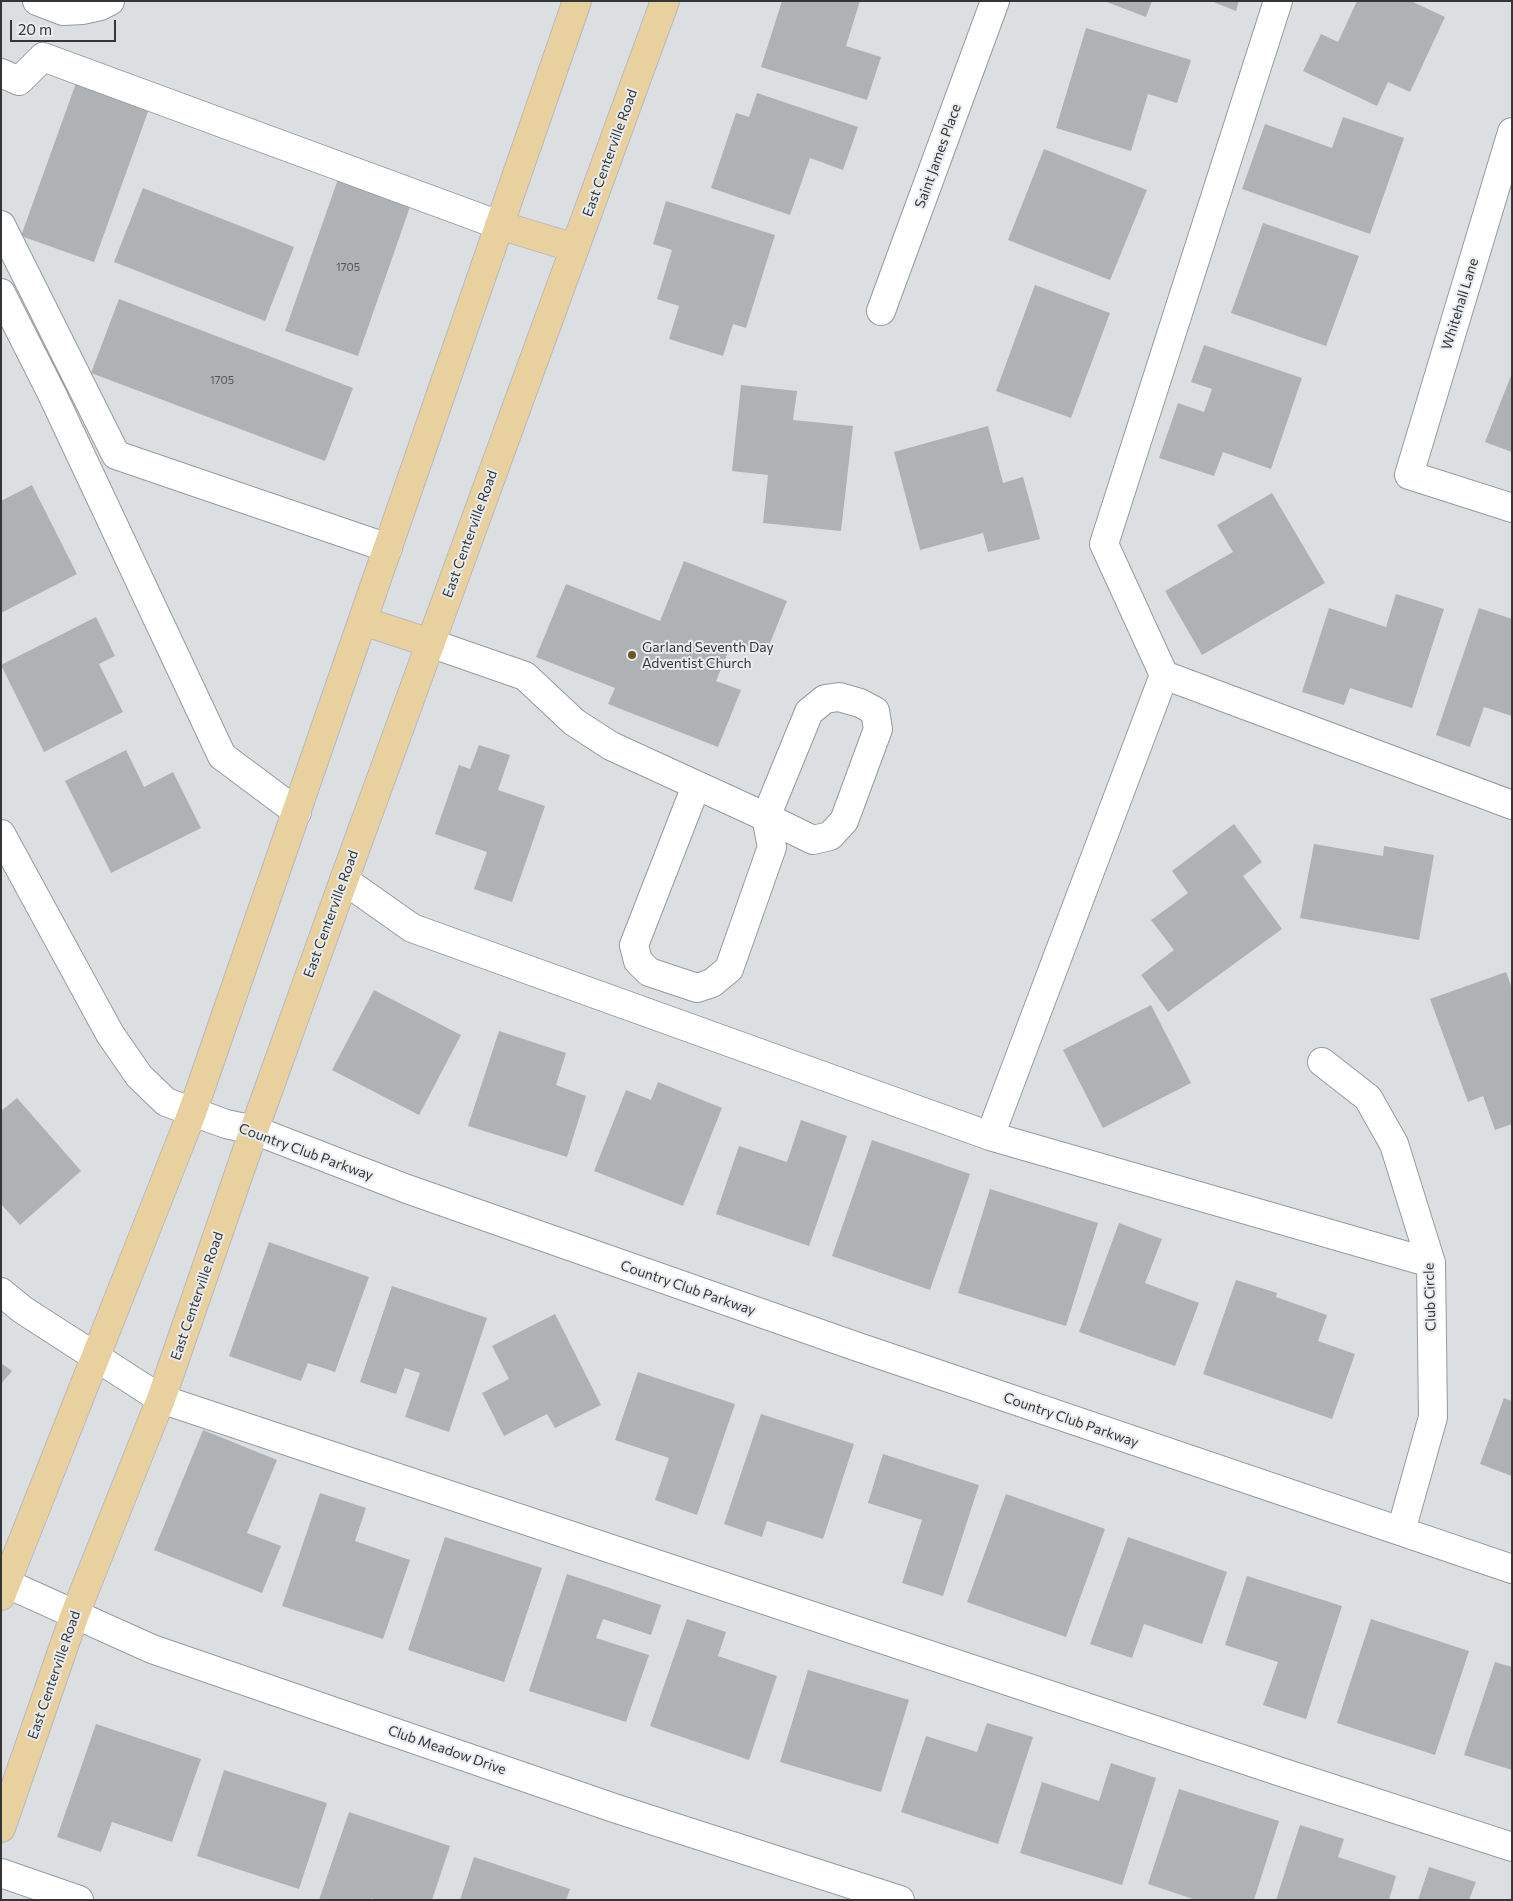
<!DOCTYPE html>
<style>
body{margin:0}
#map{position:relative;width:1513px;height:1901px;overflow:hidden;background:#dcdfe2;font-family:Commissioner,sans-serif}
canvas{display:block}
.frame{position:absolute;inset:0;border:2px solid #343536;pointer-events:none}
.scale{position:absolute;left:10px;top:20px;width:106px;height:22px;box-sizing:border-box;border:2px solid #343536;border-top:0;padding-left:6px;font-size:15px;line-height:18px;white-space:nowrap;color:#343536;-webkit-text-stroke:4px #e9ecef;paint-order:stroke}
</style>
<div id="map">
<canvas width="1513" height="1901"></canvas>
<div class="frame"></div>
<div class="scale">20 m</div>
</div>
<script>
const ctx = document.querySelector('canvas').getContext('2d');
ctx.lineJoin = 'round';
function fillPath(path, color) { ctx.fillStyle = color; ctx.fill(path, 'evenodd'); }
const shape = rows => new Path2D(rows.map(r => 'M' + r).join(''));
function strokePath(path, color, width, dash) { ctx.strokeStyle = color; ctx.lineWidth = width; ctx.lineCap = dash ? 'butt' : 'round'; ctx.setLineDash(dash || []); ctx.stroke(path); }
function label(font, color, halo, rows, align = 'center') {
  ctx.font = font + ' Commissioner,sans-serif'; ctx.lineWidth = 4; ctx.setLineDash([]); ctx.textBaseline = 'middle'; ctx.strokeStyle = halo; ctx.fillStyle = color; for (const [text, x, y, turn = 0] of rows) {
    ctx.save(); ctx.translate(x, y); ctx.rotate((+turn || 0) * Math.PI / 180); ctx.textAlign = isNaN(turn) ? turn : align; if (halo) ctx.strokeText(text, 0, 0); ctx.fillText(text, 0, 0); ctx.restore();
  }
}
const building = shape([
 [782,1,860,1,846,46,881,57,867,100,761,67],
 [1104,1,1152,1,1146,17],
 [1211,1,1239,1,1236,11],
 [1357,1,1411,1,1445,17,1410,92,1388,82,1377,106,1303,71,1321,34,1338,42],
 [1086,28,1191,60,1177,103,1148,94,1131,151,1056,128],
 [76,83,149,109,94,262,21,236],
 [757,93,858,127,843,170,810,158,790,215,711,188,736,113,749,117],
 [1343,117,1404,138,1370,234,1242,189,1265,124,1332,148],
 [1044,149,1147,190,1110,280,1008,240],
 [338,179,411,204,358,356,285,331],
 [143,188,294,247,265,321,114,262],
 [666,201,775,235,746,328,733,324,723,356,669,339,679,306,657,299,672,250,653,244],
 [1263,223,1359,256,1326,346,1231,313],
 [1035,285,1110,313,1071,418,996,391],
 [119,299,353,388,325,461,91,373],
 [1204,345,1302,378,1271,469,1223,452,1214,476,1159,458,1178,403,1204,412,1212,389,1191,382],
 [1512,373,1512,452,1485,442],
 [741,385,797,391,793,420,853,426,841,531,763,523,768,475,732,471],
 [988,426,1003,483,1023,477,1040,539,988,552,983,533,920,550,894,452],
 [32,485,77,574,1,613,1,501],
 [1272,493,1325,583,1202,655,1165,591,1233,552,1217,525],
 [684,561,787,601,766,653,733,640,716,681,741,690,718,747,608,704,615,688,536,657,566,584,660,621],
 [1396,594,1444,609,1412,708,1350,688,1344,705,1302,692,1329,608,1386,627],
 [1479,608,1512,619,1512,716,1484,707,1470,747,1436,735],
 [96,617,115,656,99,664,123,712,44,752,1,665],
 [479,745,510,755,498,790,545,806,512,902,474,889,487,852,435,834,459,765,470,769],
 [126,750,144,787,173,772,201,828,111,873,65,781],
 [1234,824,1262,862,1243,876,1282,929,1168,1012,1141,975,1174,950,1151,920,1188,893,1172,871],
 [1314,844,1383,856,1384,846,1434,855,1419,940,1300,918],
 [1506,972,1512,988,1512,1124,1495,1130,1483,1096,1468,1102,1430,999],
 [374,990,461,1035,419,1115,332,1070],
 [1151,1005,1191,1083,1103,1128,1063,1050],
 [499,1031,566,1053,556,1085,586,1096,567,1157,468,1126],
 [658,1082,722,1108,683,1206,594,1171,626,1090,651,1100],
 [17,1098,81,1171,20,1225,1,1204,1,1111],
 [801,1120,847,1136,809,1246,716,1214,739,1146,787,1162],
 [872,1140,970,1174,930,1290,832,1256],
 [990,1189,1098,1223,1066,1326,958,1293],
 [1119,1223,1162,1239,1145,1283,1199,1303,1175,1366,1079,1332],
 [269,1242,369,1277,335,1372,308,1363,301,1381,229,1356],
 [1236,1280,1277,1293,1276,1297,1327,1315,1318,1341,1355,1354,1332,1419,1203,1374],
 [392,1286,487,1318,449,1432,405,1417,420,1373,405,1368,396,1394,360,1382],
 [555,1314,601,1405,555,1428,547,1414,504,1436,482,1393,509,1379,492,1346],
 [1,1363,12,1371,1,1384],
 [638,1372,735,1404,697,1515,655,1500,669,1458,615,1440],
 [1504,1398,1512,1401,1512,1476,1480,1464],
 [761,1414,854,1444,823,1539,767,1521,762,1537,724,1524],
 [203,1430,277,1460,247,1533,281,1546,262,1593,154,1550],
 [883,1454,979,1485,943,1596,902,1583,922,1520,868,1503],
 [320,1493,366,1508,355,1541,410,1560,383,1639,282,1606],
 [1006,1494,1105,1529,1066,1637,967,1602],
 [445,1537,542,1568,504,1682,408,1650],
 [1128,1537,1227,1572,1202,1644,1144,1624,1132,1658,1090,1644],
 [567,1574,661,1605,651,1635,603,1619,596,1638,649,1655,626,1722,529,1691],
 [1247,1576,1342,1606,1306,1719,1263,1705,1278,1662,1225,1645],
 [687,1619,726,1632,718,1656,777,1676,749,1760,650,1726],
 [1371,1619,1469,1651,1435,1755,1337,1723],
 [1495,1662,1512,1667,1512,1770,1464,1755],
 [808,1670,909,1700,881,1792,780,1762],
 [987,1723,1033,1737,998,1844,901,1812,926,1736,977,1752],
 [96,1724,201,1759,172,1842,112,1822,101,1852,57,1837],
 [1111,1763,1156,1778,1122,1885,1020,1853,1042,1782,1099,1801],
 [224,1770,327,1803,299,1889,197,1856],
 [1179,1789,1279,1821,1254,1900,1196,1900,1148,1884],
 [349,1812,450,1846,432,1900,376,1900,371,1898,370,1900,319,1900],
 [1300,1825,1344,1839,1338,1857,1396,1876,1389,1900,1276,1900],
 [474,1857,570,1889,566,1900,460,1900],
 [1429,1867,1476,1882,1469,1900,1418,1900]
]);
const minor = shape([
 [37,1,63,11,82,10,100,6,110,1],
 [1278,1,1104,544,1164,675,1512,805],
 [1,73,19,81,43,57,499,225],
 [1512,132,1409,475,1512,508],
 [1,225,116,455,388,548],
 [1,293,52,394,222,756,297,812],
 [881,311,995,1],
 [430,643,525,676,574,722,611,746,766,817,813,840,830,836,844,821,878,729,875,711,860,703,839,697,825,699,809,712,766,817,772,847,729,969,712,983,697,988,649,972,638,961,634,945,696,786],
 [1,834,110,1034,139,1076,166,1102,226,1124,254,1130,407,1189,855,1346,1512,1569],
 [344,880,412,928,990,1136,1431,1263],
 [1322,1062,1368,1098,1394,1144,1431,1263,1433,1417,1401,1531],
 [990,1136,1164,675],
 [1,1292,23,1310,161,1399,1281,1772,1512,1847],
 [1,1581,152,1649,614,1808,900,1900],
 [1,1873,79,1900]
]);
const major = shape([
 [499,225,575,248],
 [363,621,430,643],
 [1,1596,192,1113,577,1],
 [1,1828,75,1614,161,1399,254,1130,344,880,665,1]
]);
const markers = [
 [632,655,5,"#6b5625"]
];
const numberNames = [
 ["1705",348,267],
 ["1705",222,380]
];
const streetNames = [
 ["East Centerville Road",610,153,-70],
 ["Saint James Place",938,156,-70],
 ["Whitehall Lane",1460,304,-73],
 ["East Centerville Road",470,534,-70],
 ["East Centerville Road",331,914,-70],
 ["Country Club Parkway",306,1152,20],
 ["Country Club Parkway",688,1288,19],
 ["East Centerville Road",197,1296,-71],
 ["Club Circle",1430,1297,-92],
 ["Country Club Parkway",1071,1420,19],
 ["East Centerville Road",54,1675,-71],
 ["Club Meadow Drive",447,1750,19]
];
const poiNames = [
 ["Garland Seventh Day",642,647],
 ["Adventist Church",642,663]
];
fillPath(building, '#afb2b4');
strokePath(minor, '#979a9c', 30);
strokePath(major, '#bababb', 30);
strokePath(minor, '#fff', 28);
strokePath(major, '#e8d19e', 28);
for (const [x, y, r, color] of markers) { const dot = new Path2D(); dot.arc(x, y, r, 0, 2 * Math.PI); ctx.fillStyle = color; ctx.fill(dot); strokePath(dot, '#e9ecef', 2); }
label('11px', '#535456', null, numberNames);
label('14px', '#343536', '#e9ecef', streetNames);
label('14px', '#343536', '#e9ecef', poiNames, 'left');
</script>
